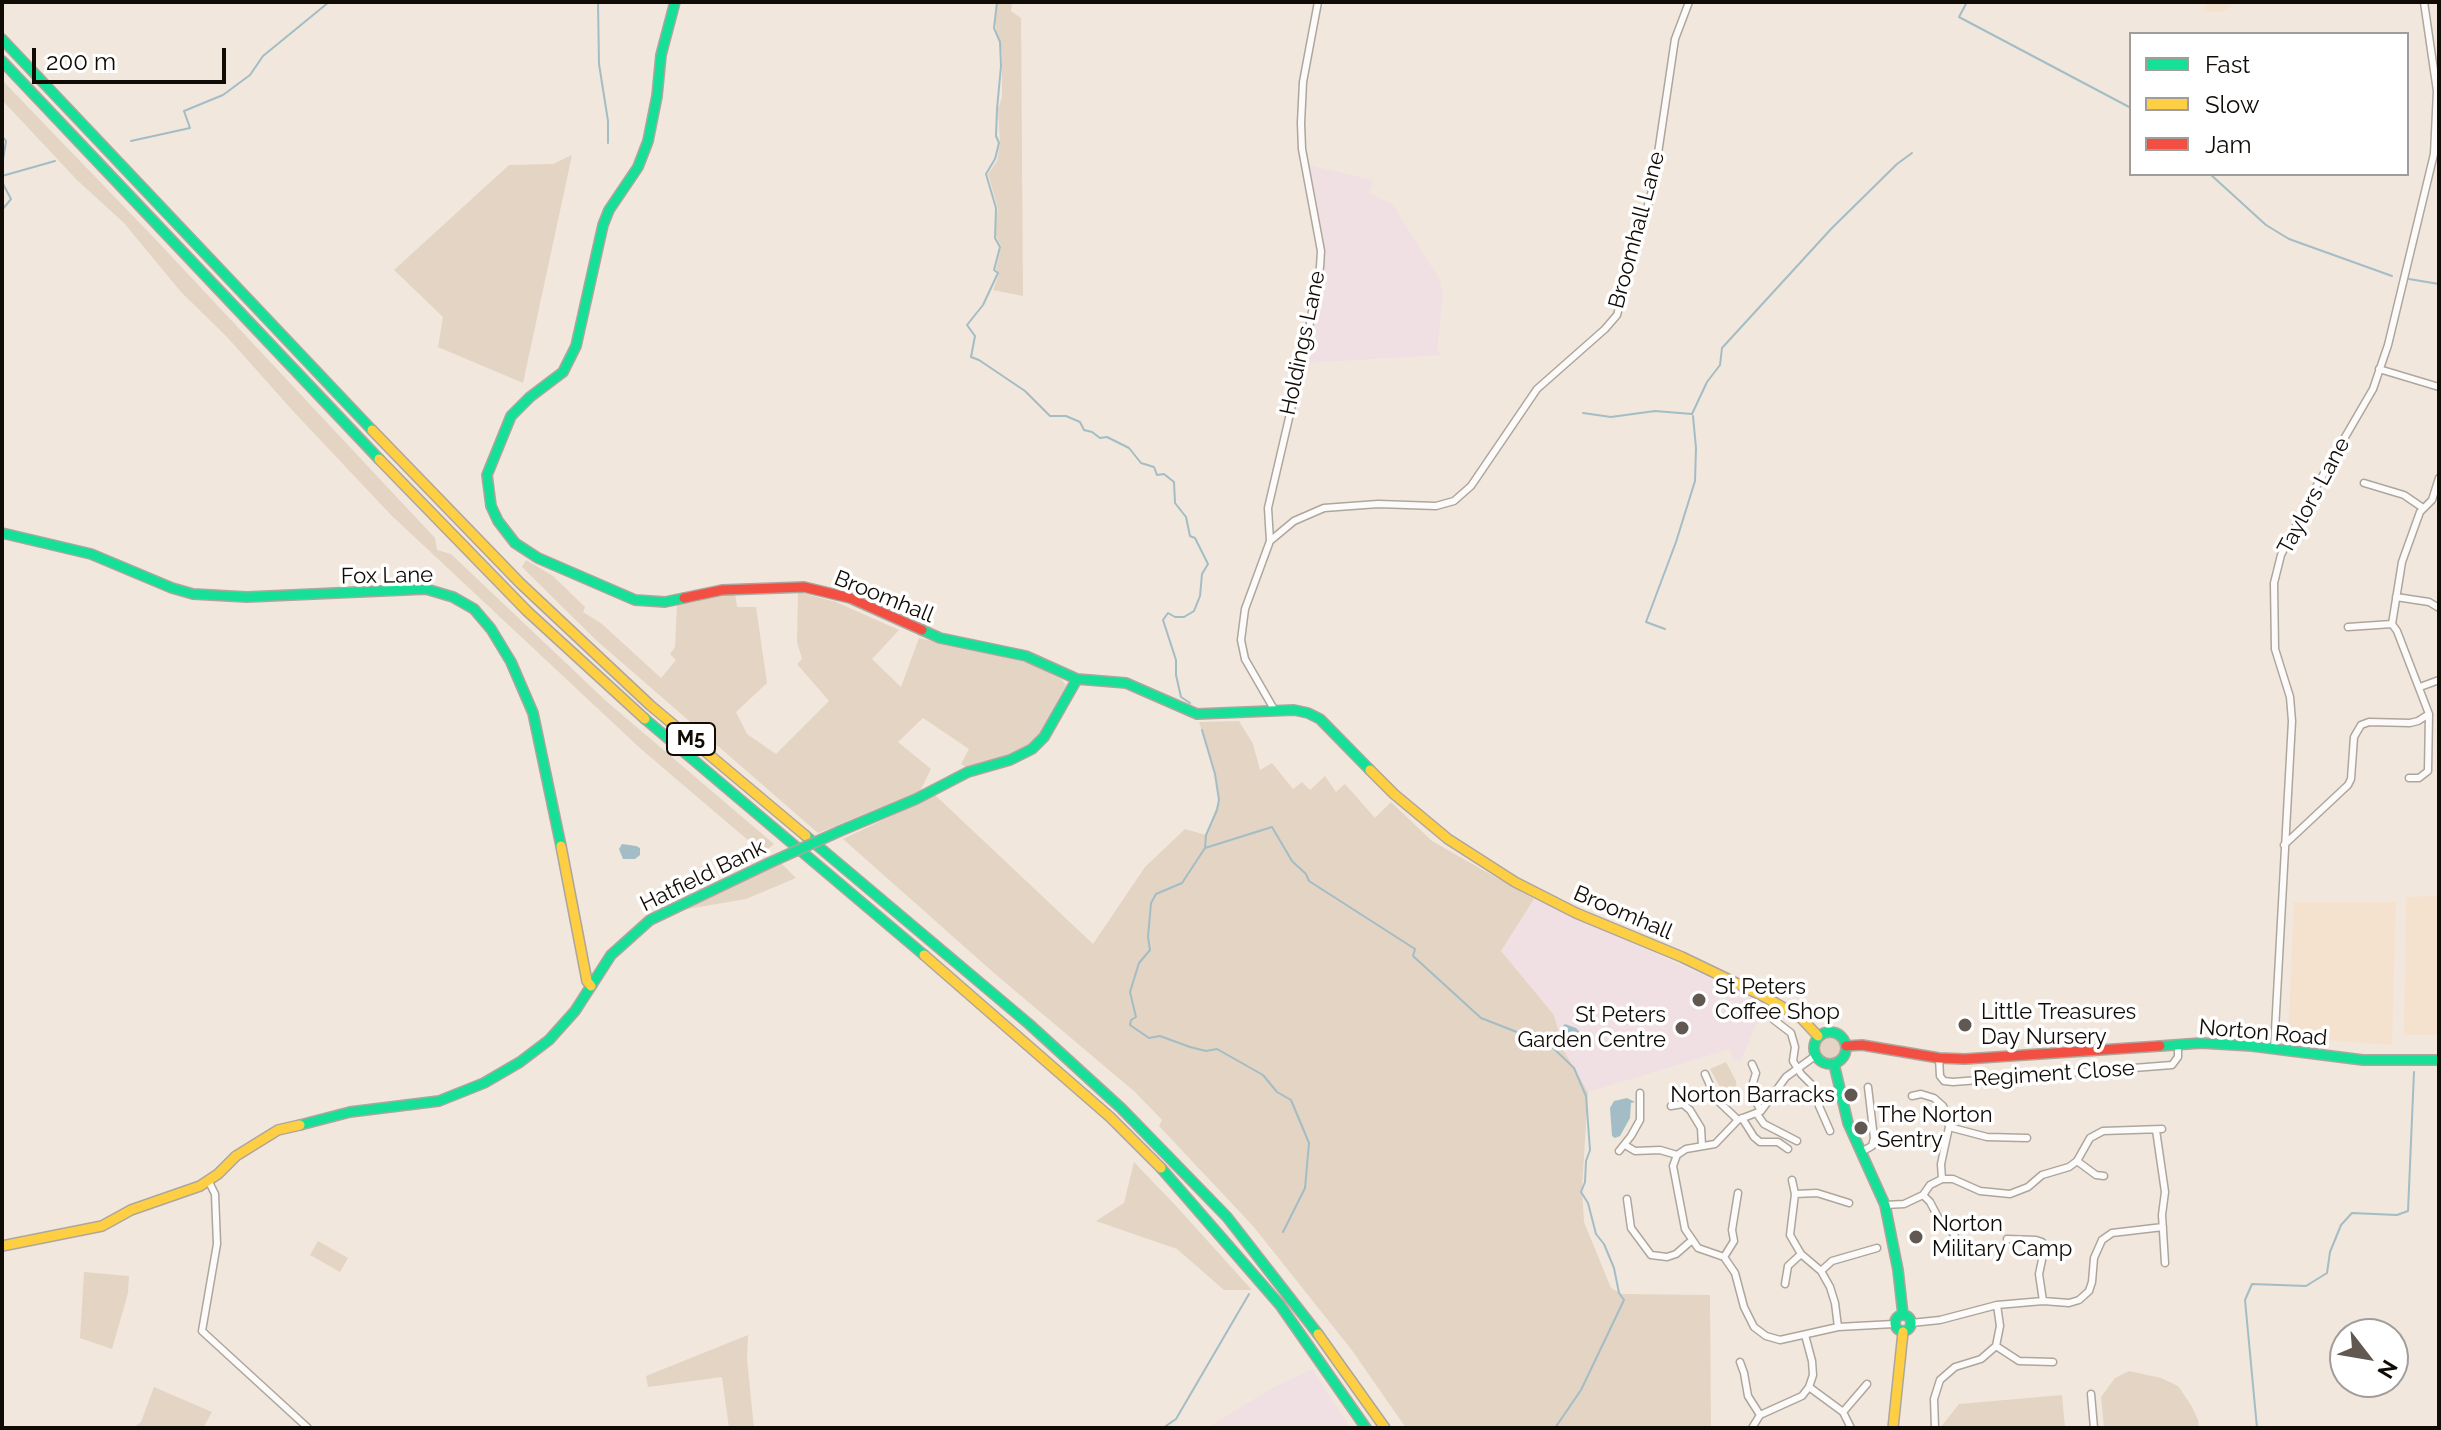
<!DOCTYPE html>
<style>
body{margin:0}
#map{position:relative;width:2441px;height:1430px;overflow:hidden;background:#f2e7dc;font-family:Raleway,sans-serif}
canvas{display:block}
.frame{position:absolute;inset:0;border:4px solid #110b06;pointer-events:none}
.legend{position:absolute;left:2129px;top:32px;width:280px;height:144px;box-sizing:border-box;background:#fff;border:2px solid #a09d9b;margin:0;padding:10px 14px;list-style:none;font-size:24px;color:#110b06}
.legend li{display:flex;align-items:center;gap:16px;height:40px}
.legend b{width:40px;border:2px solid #a09d9b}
.north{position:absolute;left:2329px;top:1318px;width:80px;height:80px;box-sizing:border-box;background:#fff;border:2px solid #a09d9b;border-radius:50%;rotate:121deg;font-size:22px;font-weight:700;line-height:32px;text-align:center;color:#110b06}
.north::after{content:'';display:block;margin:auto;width:28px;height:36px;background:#605851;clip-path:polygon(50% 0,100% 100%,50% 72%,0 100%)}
.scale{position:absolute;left:32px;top:48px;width:194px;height:36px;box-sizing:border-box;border:4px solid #110b06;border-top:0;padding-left:10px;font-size:24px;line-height:28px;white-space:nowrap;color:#110b06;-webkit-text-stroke:6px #fff;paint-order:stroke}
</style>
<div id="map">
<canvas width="2441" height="1430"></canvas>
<div class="frame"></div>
<ul class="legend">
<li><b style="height:10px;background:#16e098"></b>Fast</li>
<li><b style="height:10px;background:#ffcf43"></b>Slow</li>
<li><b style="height:10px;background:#f24e42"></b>Jam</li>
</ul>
<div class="north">N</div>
<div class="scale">200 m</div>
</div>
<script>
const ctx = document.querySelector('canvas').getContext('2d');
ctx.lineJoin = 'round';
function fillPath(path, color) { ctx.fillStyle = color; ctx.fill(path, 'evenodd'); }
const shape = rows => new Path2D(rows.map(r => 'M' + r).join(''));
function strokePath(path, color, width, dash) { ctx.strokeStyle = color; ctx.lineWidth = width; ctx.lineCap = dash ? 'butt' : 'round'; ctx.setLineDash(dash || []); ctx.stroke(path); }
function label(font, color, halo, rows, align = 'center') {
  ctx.font = font + ' Raleway,sans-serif'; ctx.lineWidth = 7; ctx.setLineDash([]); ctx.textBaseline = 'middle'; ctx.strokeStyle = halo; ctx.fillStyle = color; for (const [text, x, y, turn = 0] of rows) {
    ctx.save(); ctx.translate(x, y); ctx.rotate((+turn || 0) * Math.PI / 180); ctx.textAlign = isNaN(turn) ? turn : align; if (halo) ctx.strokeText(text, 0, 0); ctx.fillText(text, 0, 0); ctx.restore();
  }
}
const commercial = shape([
 [1308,165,1373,180,1369,193,1393,205,1440,280,1443,294,1437,350,1441,355,1307,363,1325,256],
 [1534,899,1765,1003,1741,1061,1733,1060,1730,1049,1588,1092,1564,1051,1554,1015,1501,951],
 [1312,1369,1351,1428,1207,1428,1269,1390]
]);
const built = shape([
 [2207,2,2239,2,2221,12,2203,11],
 [2439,896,2439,1035,2404,1035,2406,897],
 [2294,902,2396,902,2392,1045,2288,1037]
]);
const green = shape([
 [996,2,1012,2,1011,11,1021,18,1023,296,993,290,999,274,996,269,1001,246,996,236,995,218,998,209,988,174,997,161,1000,144,998,109,1002,97,1002,53,995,23],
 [2,80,158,242,435,538,437,550,451,554,606,701,774,844,763,853,641,749,391,515,293,411,227,337,181,292,124,223,77,180,2,100],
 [572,155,523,383,438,347,443,317,394,270,509,165,553,164],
 [526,560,553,576,585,607,583,612,602,624,661,678,676,660,670,654,675,647,677,604,735,593,737,607,756,607,767,683,736,712,747,734,776,754,829,701,797,664,802,659,797,642,798,592,836,602,899,630,872,659,901,687,919,638,1029,663,1061,679,1066,685,1035,741,1022,751,968,768,961,764,969,749,923,718,898,742,931,769,920,791,818,833,596,640,522,567],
 [1239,721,1253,744,1260,770,1272,763,1293,789,1302,782,1310,790,1325,776,1336,792,1345,784,1375,818,1391,802,1432,841,1534,899,1501,951,1554,1015,1564,1051,1588,1092,1582,1189,1584,1222,1611,1288,1622,1294,1710,1295,1711,1428,1406,1428,1351,1349,1253,1226,1159,1126,1162,1120,1135,1092,994,973,843,839,935,795,1093,944,1145,867,1185,829,1206,835,1219,800,1215,774,1199,722],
 [781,863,796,878,746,899,687,909,685,905],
 '1817 1048a12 12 0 1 1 24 0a12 12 0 1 1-24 0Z',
 [1726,1062,1736,1081,1738,1103,1725,1096,1710,1069],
 [1134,1162,1177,1207,1252,1290,1224,1290,1177,1249,1096,1221,1124,1203],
 [318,1241,348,1258,340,1272,310,1255],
 [84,1272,129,1276,128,1293,112,1349,80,1338],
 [748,1335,747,1359,754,1428,729,1428,722,1377,648,1387,646,1376],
 [2129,1371,2161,1378,2178,1386,2191,1405,2198,1420,2199,1428,2104,1428,2101,1397,2115,1378],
 [154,1387,212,1412,203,1428,133,1428,141,1422],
 [2062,1395,2065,1428,1940,1428,1959,1404]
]);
const water = shape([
 [622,844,636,846,640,848,640,855,635,859,623,859,619,849],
 [1565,1024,1576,1028,1585,1038,1585,1043,1581,1051,1562,1037,1559,1030],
 [1627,1098,1635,1102,1631,1103,1630,1118,1620,1136,1615,1138,1612,1136,1610,1108,1614,1101]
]);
const stream = shape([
 [598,2,599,64,608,121,608,143],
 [997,2,994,28,1000,42,1001,66,997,109,996,136,999,143,995,159,986,174,996,208,995,238,1000,247,994,270,998,273,983,305,967,325,975,336,971,357,979,360,1025,391,1050,416,1066,416,1080,422,1084,430,1092,432,1100,438,1107,437,1129,448,1141,463,1154,467,1157,475,1164,474,1174,482,1175,503,1186,517,1190,536,1195,538,1208,564,1202,574,1200,596,1194,611,1184,617,1175,617,1168,613,1163,620,1176,660,1176,675,1181,697,1190,703],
 [1967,2,1959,17,2131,108],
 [2,136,6,141,2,166],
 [131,141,190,128,184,111,223,95,250,75,263,56,329,2],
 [2210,174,2266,225,2289,239,2392,276],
 [2,176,55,161],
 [2,182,11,199,2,210],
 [2409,279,2439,284],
 [1583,413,1611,417,1655,411,1692,414,1707,382,1720,365,1722,348,1831,229,1897,164,1912,153],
 [1665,629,1646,622,1676,542,1695,481,1696,448,1693,416],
 [1202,730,1215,774,1219,800,1217,810,1206,835,1205,848,1182,883,1156,894,1151,903,1148,937,1150,950,1139,963,1130,992,1136,1017,1131,1020,1130,1025,1149,1038,1160,1036,1190,1047,1206,1051,1217,1049,1263,1075,1277,1092,1291,1100,1309,1143,1305,1188,1283,1232],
 [1205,848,1272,827,1292,861,1306,874,1309,881,1415,949,1413,956,1481,1018,1550,1045,1574,1068,1586,1096,1590,1150,1586,1161,1585,1182,1581,1192,1588,1203,1596,1234,1604,1244,1614,1268,1619,1293,1624,1300,1581,1390,1555,1428],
 [1163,1428,1176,1419,1249,1294],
 [2257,1428,2245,1300,2252,1284,2306,1286,2327,1273,2330,1252,2341,1225,2352,1213,2397,1215,2408,1211,2414,1072]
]);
const street = shape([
 [2379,369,2439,387],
 [2364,483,2404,495,2423,508],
 [1270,541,1268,508,1306,345,1320,267,1321,251,1302,149,1301,123,1303,82,1318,2],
 [2396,597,2429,602,2439,608],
 [2392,624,2402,562,2420,512,2432,500,2439,478],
 [2348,627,2392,624],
 [2420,687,2439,680],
 [1275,711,1245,659,1241,640,1245,609,1270,541,1294,521,1324,508,1378,504,1436,506,1454,501,1471,486,1537,389,1605,329,1617,315,1653,187,1675,39,1689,2],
 [2409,778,2419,778,2428,771,2429,714],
 [2284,845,2348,785,2351,779,2354,737,2361,725,2369,722,2410,723,2418,721,2429,714,2397,631,2392,624],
 [1774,1020,1791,1033,1795,1047,1793,1061,1801,1074,1814,1087,1819,1106,1830,1131],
 [2274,1049,2292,721,2290,697,2275,649,2274,583,2281,555,2316,487,2373,389,2388,345,2434,154,2437,91,2424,2],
 [1939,1058,1940,1076,1944,1081,1953,1082,2172,1065,2178,1057,2178,1051],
 [1752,1064,1756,1073,1752,1086,1754,1098,1761,1111],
 [1705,1074,1716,1099,1738,1120],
 [1912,1096,1921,1094,1934,1098,1943,1106,1947,1116,1949,1127,1941,1164,1942,1179],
 [1671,1106,1683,1104,1690,1110,1701,1128,1702,1146],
 [1757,1114,1764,1124,1797,1141],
 [1742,1118,1754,1137,1760,1142,1778,1142,1788,1149],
 [1949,1127,1987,1137,2027,1138],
 [2156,1130,2165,1192,2162,1215,2165,1263],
 [1625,1145,1635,1151,1660,1150,1677,1155],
 [1619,1151,1631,1136,1640,1120,1640,1093],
 [1861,1152,1872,1146,1874,1138,1868,1087],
 [2077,1161,2096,1175,2104,1176],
 [1792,1180,1795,1194,1790,1235,1801,1254,1821,1271,1830,1287,1835,1303,1838,1327],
 [209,1182,215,1194,217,1244,202,1331,308,1428],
 [1738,1193,1732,1230,1734,1241,1724,1257,1735,1273,1744,1307,1754,1327,1766,1336,1780,1340,1838,1327,1894,1324],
 [1795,1194,1817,1193,1849,1203],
 [1923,1195,1930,1202,1940,1221,1954,1234,1957,1242,1955,1254],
 [1627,1199,1631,1228,1651,1255,1667,1257,1676,1254,1691,1241],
 [1885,1205,1904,1204,1923,1195,1930,1185,1942,1179,1953,1179,1980,1191,2010,1194,2028,1187,2042,1175,2069,1167,2077,1161,2090,1138,2103,1131,2162,1129],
 [2007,1239,2036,1240,2042,1242,2045,1246,2039,1274,2043,1301],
 [1724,1257,1698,1248,1685,1229,1673,1166,1677,1155,1686,1149,1715,1144,1738,1120,1761,1111,1786,1077,1815,1056],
 [1821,1271,1832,1261,1877,1248],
 [1785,1284,1788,1266,1801,1254],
 [1911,1323,1940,1320,1997,1305,2043,1301,2069,1303,2079,1300,2089,1291,2092,1282,2094,1258,2102,1240,2112,1233,2163,1227],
 [1996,1346,2019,1361,2053,1362],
 [1740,1362,1744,1373,1748,1396,1760,1415],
 [1809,1387,1843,1412,1851,1428],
 [2091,1394,2094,1428],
 [1843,1412,1867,1384],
 [1752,1428,1760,1415,1802,1396,1809,1387,1813,1375,1812,1361,1805,1335],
 [1935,1428,1934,1399,1940,1380,1955,1367,1981,1359,1996,1346,2000,1326,1997,1305]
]);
const fast = shape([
 [675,2,661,55,657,96,648,141,638,167,609,210,603,225,576,346,563,372,530,397,511,416,487,475,491,506,498,521,515,543,538,558,635,600,665,602,684,598],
 [2,39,372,430],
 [2,61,379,459],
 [2,533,91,554,172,588,193,594,247,597,426,589,453,597,474,609,491,629,511,662,533,713,561,846],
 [922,630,940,638,1026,656,1077,679,1126,683,1197,714,1294,710,1308,713,1320,719,1370,770],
 [645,719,924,955],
 [840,831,916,799,968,772,1010,760,1032,749,1044,737,1077,679],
 [806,836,1029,1024,1121,1108,1227,1217,1318,1334],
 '1814 1048a16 16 0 1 1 32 0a16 16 0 1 1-32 0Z',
 [2160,1046,2201,1043,2252,1046,2363,1060,2439,1060],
 [1834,1064,1848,1123,1885,1205,1898,1270,1903,1315],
 [300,1125,350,1112,439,1101,484,1083,520,1062,549,1040,575,1011,611,955,650,920,769,863],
 [1161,1168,1280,1305,1366,1428],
 '1895 1323a8 8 0 1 1 16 0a8 8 0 1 1-16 0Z'
]);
const slow = shape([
 [372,430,520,583,650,705,806,836],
 [379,459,527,611,645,719],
 [1370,770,1394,794,1448,839,1515,882,1576,913,1682,957,1765,997,1801,1018,1818,1036],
 [561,846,587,981,591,986],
 [924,955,1110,1117,1161,1168],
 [2,1246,102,1226,131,1210,200,1186,218,1174,236,1156,278,1130,300,1125],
 [1318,1334,1385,1428],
 [1893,1428,1903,1332]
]);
const jam = shape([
 [684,598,722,590,804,587,850,598,922,630],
 [1846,1046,1862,1045,1939,1058,1965,1059,2160,1046]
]);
const fastBridge = shape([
 [769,863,840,831]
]);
const markers = [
 [1699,1000,8,"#605851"],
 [1965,1025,8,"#605851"],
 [1682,1028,8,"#605851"],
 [1851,1095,8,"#605851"],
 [1861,1128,8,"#605851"],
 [1916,1237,8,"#605851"]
];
const shields = [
 [691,739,48]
];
const shieldNames = [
 ["M5",691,739]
];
const streetNames = [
 ["Broomhall Lane",1637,230,-75],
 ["Holdings Lane",1303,343,-78],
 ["Taylors Lane",2314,496,-62],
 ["Fox Lane",387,576,-1],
 ["Broomhall",884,597,22],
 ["Hatfield Bank",703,876,-26],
 ["Broomhall",1623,913,23],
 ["Norton Road",2263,1033,5],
 ["Regiment Close",2054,1074,-4]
];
const poiNames = [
 ["St Peters",1715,987],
 ["Coffee Shop",1715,1012],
 ["Little Treasures",1981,1012],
 ["Day Nursery",1981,1037],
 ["St Peters",1666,1015,"right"],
 ["Garden Centre",1666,1040,"right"],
 ["Norton Barracks",1835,1095,"right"],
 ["The Norton",1877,1115],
 ["Sentry",1877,1140],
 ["Norton",1932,1224],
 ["Military Camp",1932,1249]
];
fillPath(commercial, '#f0e0e3');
fillPath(built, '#f4e2ce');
fillPath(green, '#e4d4c3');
fillPath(water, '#a2bdc6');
strokePath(stream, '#a2bdc6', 2);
strokePath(street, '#ada69d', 9);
strokePath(fast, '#ada69d', 12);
strokePath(slow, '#ada69d', 12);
strokePath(jam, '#ada69d', 12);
strokePath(street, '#fdfbfa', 6);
strokePath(fast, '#16e098', 9);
strokePath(slow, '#ffcf43', 9);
strokePath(jam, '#f24e42', 9);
strokePath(fastBridge, '#ada69d', 12, []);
strokePath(fastBridge, '#16e098', 9);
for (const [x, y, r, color] of markers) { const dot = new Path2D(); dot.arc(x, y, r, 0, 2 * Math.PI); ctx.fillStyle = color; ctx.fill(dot); strokePath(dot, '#fff', 3); }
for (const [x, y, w] of shields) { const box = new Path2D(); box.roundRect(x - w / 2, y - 16, w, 32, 6); ctx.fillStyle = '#fff'; ctx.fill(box); strokePath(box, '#110b06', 2); }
label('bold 20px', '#110b06', null, shieldNames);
label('22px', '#110b06', '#fff', streetNames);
label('22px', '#110b06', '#fff', poiNames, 'left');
</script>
